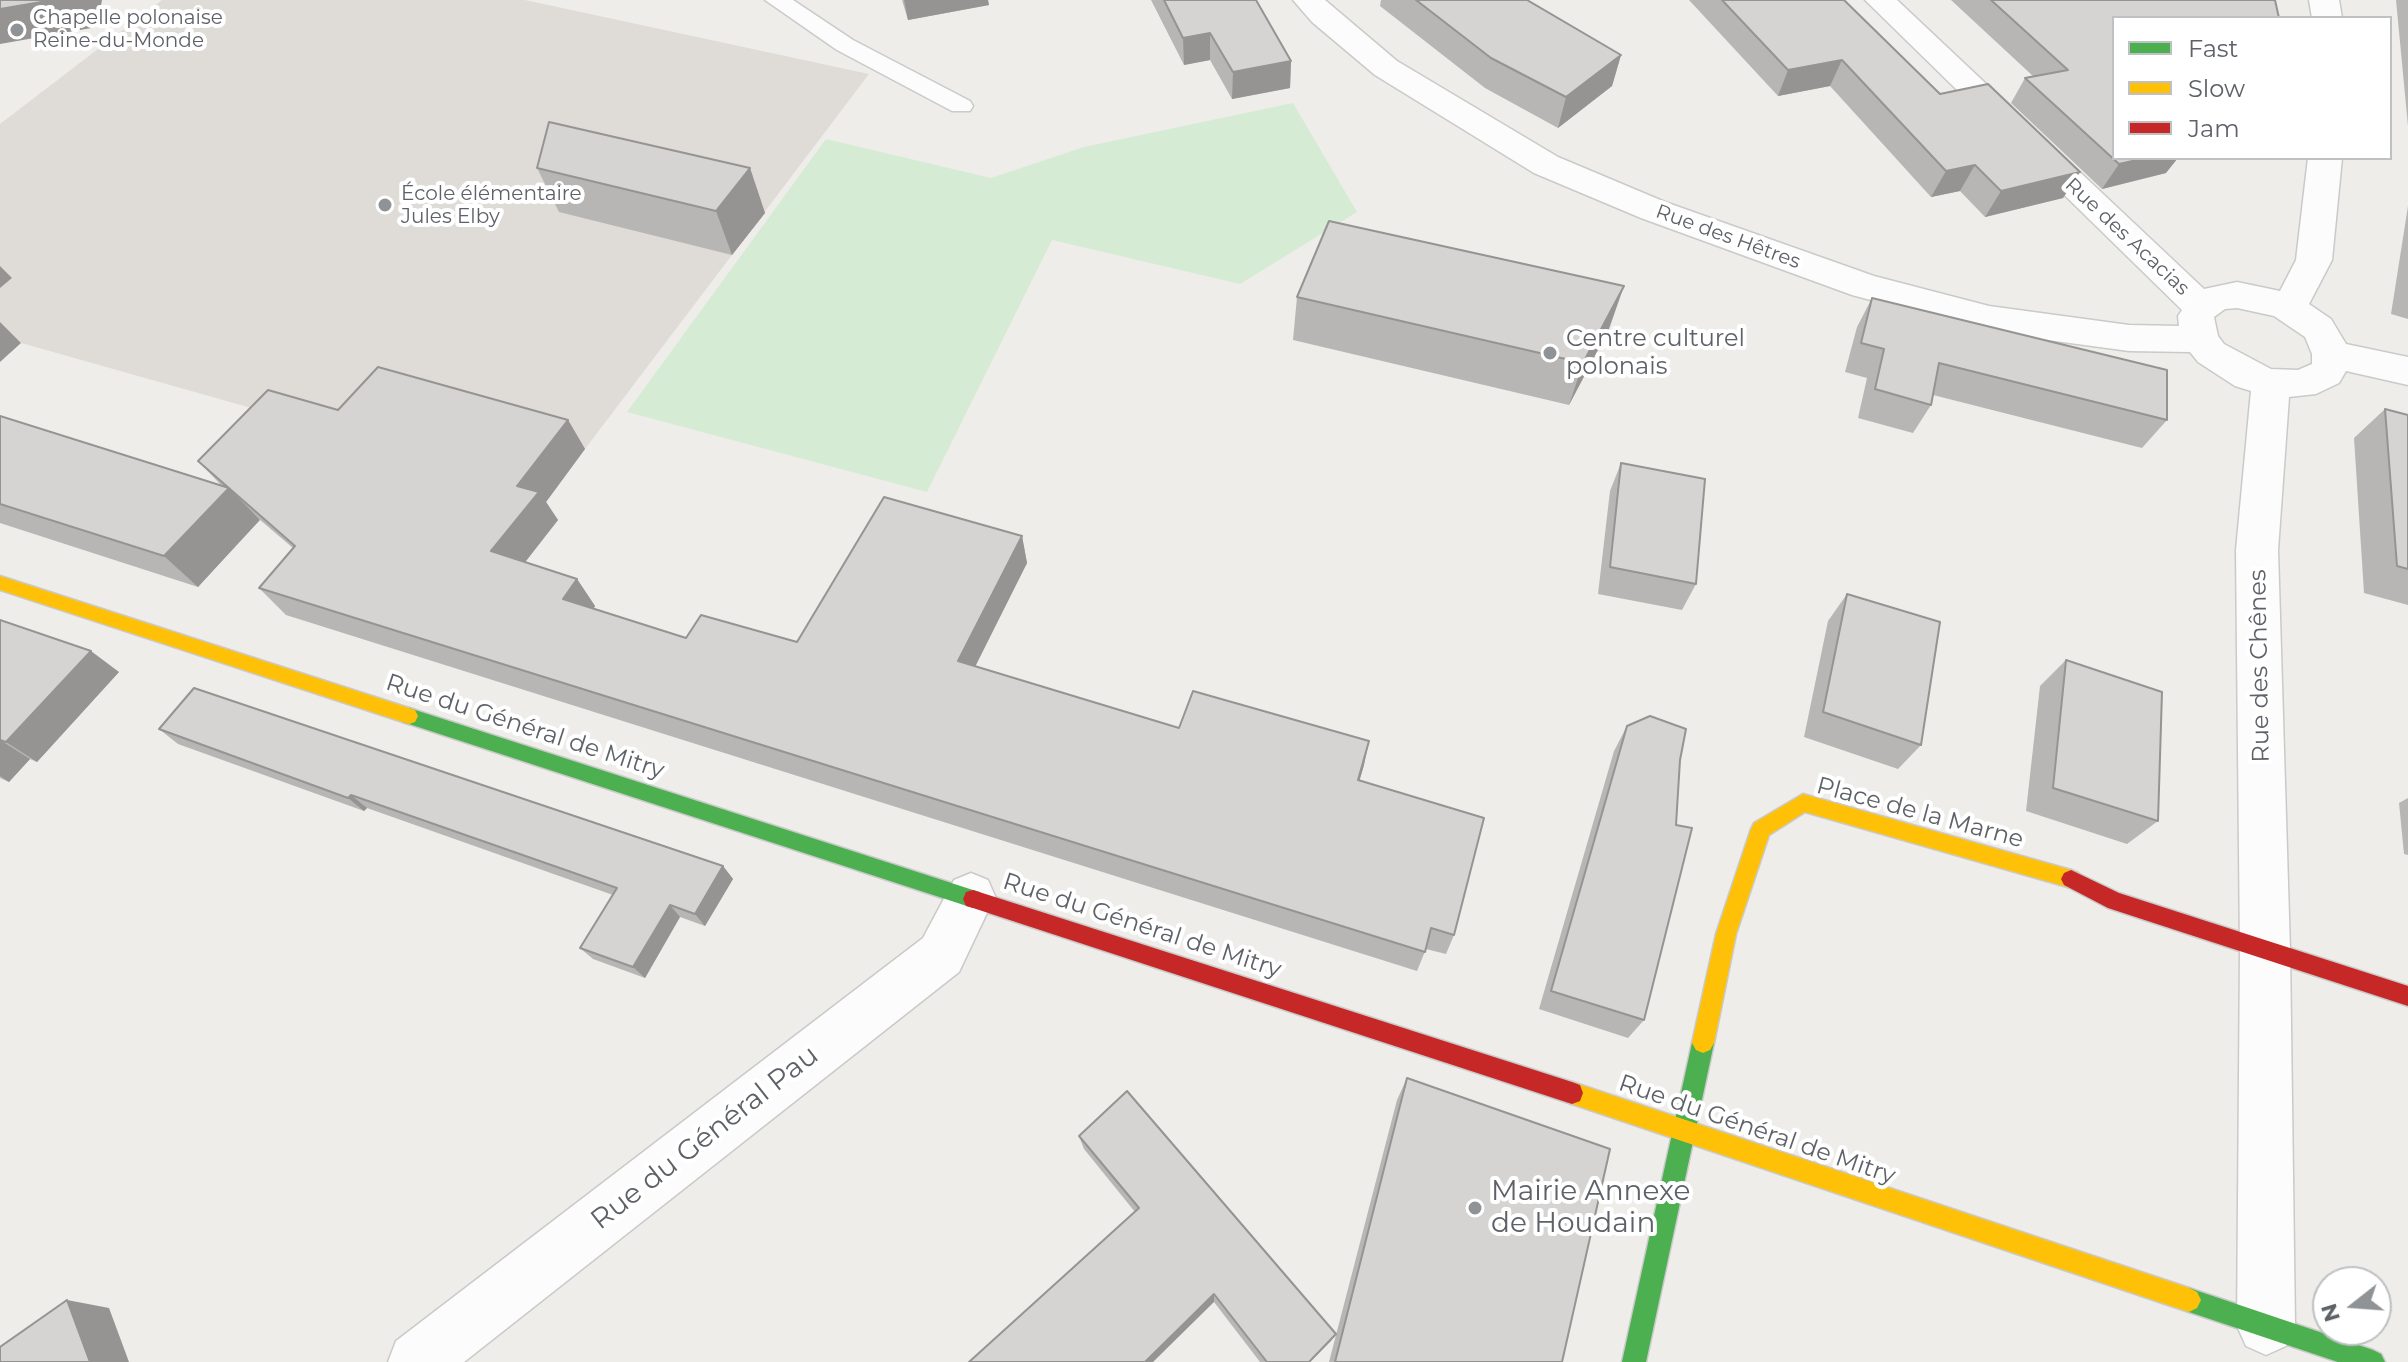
<!DOCTYPE html>
<meta charset="utf-8">
<style>
body{margin:0}
#map{position:relative;width:2408px;height:1362px;overflow:hidden;background:#eeede9;font-family:Montserrat,sans-serif}
canvas{display:block}
.legend{position:absolute;left:2112px;top:16px;width:280px;height:144px;box-sizing:border-box;background:#fff;border:2px solid #bfc0c3;margin:0;padding:10px 14px;list-style:none;font-size:24px;color:#5e6268}
.legend li{display:flex;align-items:center;gap:16px;height:40px}
.legend b{width:40px;border:2px solid #bfc0c3}
.north{position:absolute;left:2312px;top:1266px;width:80px;height:80px;box-sizing:border-box;background:#fff;border:2px solid #bfc0c3;border-radius:50%;rotate:253deg;font-size:22px;font-weight:700;line-height:32px;text-align:center;color:#5e6268}
.north::after{content:'';display:block;margin:auto;width:28px;height:36px;background:#909395;clip-path:polygon(50% 0,100% 100%,50% 72%,0 100%)}
</style>
<div id="map">
<canvas width="2408" height="1362"></canvas>
<ul class="legend">
<li><b style="height:10px;background:#4caf50"></b>Fast</li>
<li><b style="height:10px;background:#ffc107"></b>Slow</li>
<li><b style="height:10px;background:#c62828"></b>Jam</li>
</ul>
<div class="north">N</div>
</div>
<script>
const ctx = document.querySelector('canvas').getContext('2d');
ctx.lineJoin = 'round';
function fillPath(path, color) { ctx.fillStyle = color; ctx.fill(path, 'evenodd'); }
const shape = rows => new Path2D(rows.map(r => 'M' + r).join(''));
function strokePath(path, color, width, dash) { ctx.strokeStyle = color; ctx.lineWidth = width; ctx.lineCap = dash ? 'butt' : 'round'; ctx.setLineDash(dash || []); ctx.stroke(path); }
function label(font, color, halo, rows, align = 'center') {
  ctx.font = font + ' Montserrat,sans-serif'; ctx.lineWidth = 8; ctx.setLineDash([]); ctx.textBaseline = 'middle'; ctx.strokeStyle = halo; ctx.fillStyle = color; for (const [text, x, y, turn = 0] of rows) {
    ctx.save(); ctx.translate(x, y); ctx.rotate((+turn || 0) * Math.PI / 180); ctx.textAlign = isNaN(turn) ? turn : align; if (halo) ctx.strokeText(text, 0, 0); ctx.fillText(text, 0, 0); ctx.restore();
  }
}
const education = shape([
 [162,0,525,0,869,74,585,449,361,439,0,337,0,124]
]);
const green = shape([
 [1293,103,1357,212,1240,284,1052,240,927,492,627,412,826,139,991,178,1084,147]
]);
const lane = shape([
 [765,0,793,0,853,40,970,101,973,106,970,111,952,111,837,50,765,0]
]);
const street = shape([
 [1293,0,1325,0,1397,61,1558,157,1665,202,1874,276,1989,306,2129,325,2179,326,2178,316,2182,310,1865,0,1897,0,2204,289,2237,282,2280,291,2296,260,2308,158,2342,158,2332,260,2309,304,2331,319,2346,344,2408,357,2408,385,2346,371,2339,383,2316,394,2289,397,2278,550,2290,950,2295,1326,2286,1346,2266,1355,2246,1346,2237,1326,2240,950,2236,550,2251,391,2235,386,2198,362,2190,352,2129,351,1989,332,1852,295,1641,218,1534,173,1375,75,1312,22,1293,0],
 [2237,308,2274,316,2305,337,2312,354,2312,364,2298,370,2271,369,2224,344,2218,336,2214,317,2225,309,2237,308],
 [2309,0,2339,0,2342,18,2312,18,2309,0],
 [971,873,988,880,995,896,959,972,464,1362,388,1362,396,1341,923,938,954,880,971,873]
]);
const fast = shape([
 [409,708,973,890,980,892,983,899,980,906,973,908,409,724,403,722,400,716,403,710,409,708],
 [1703,1033,1710,1036,1714,1043,1646,1362,1622,1362,1692,1043,1696,1036,1703,1033],
 [2189,1288,2373,1350,2381,1354,2385,1362,2338,1362,2189,1312,2181,1308,2177,1300,2181,1292,2189,1288]
]);
const slow = shape([
 [0,576,409,708,415,710,418,716,415,722,409,724,0,590,0,576],
 [1803,794,2071,870,2078,873,2081,879,2078,885,2071,888,1805,812,1769,835,1736,934,1714,1043,1710,1050,1703,1053,1696,1050,1692,1043,1716,934,1751,829,1754,823,1803,794],
 [1572,1082,2189,1288,2197,1292,2201,1300,2197,1308,2189,1312,1572,1104,1564,1101,1561,1093,1564,1085,1572,1082]
]);
const jam = shape([
 [2071,870,2119,893,2408,986,2408,1006,2108,908,2064,885,2061,879,2064,873,2071,870],
 [973,890,1572,1082,1580,1085,1583,1093,1580,1101,1572,1104,973,908,966,906,963,899,966,892,973,890]
]);
const wall = shape([
 [902,0,988,0,989,5,908,20],
 [1151,0,1256,0,1291,61,1290,88,1232,99,1210,60,1184,65],
 [1381,0,1527,0,1621,55,1612,86,1558,128,1485,88,1380,6],
 [1689,0,1844,0,1940,94,2080,172,2063,198,1985,217,1960,191,1931,197,1830,86,1778,96],
 [1951,0,2275,0,2114,18,2166,173,2102,189,2011,103,2025,78,2034,77],
 [2396,0,2408,0,2408,126],
 [537,168,750,168,765,213,732,255,559,212],
 [2408,206,2408,319,2391,314],
 [1297,297,1609,329,1569,405,1293,340],
 [1872,298,2167,420,2142,448,1933,395,1931,405,1913,433,1858,418,1867,378,1845,372,1857,327],
 [2385,409,2408,415,2408,605,2364,593,2354,438],
 [338,410,568,420,585,449,546,502,558,520,525,562,577,579,595,606,594,608,686,638,797,642,1022,536,1027,563,975,666,1179,728,1364,765,1359,781,1454,935,1446,954,1426,949,1417,971,286,615,259,588,293,548,259,519,198,587,0,523,0,416,221,485,198,461],
 [1621,463,1696,584,1682,610,1598,594,1610,491],
 [1847,594,1921,745,1898,769,1804,737,1828,621],
 [0,620,119,672,37,762,30,759,9,782,0,778],
 [2066,660,2158,821,2127,844,2026,811,2040,686],
 [1627,726,1680,760,1644,1020,1628,1038,1539,1009,1614,751],
 [159,729,723,866,733,879,705,926,680,917,645,978,593,959,580,948,613,895,367,808,364,811,178,744],
 [2408,798,2408,855,2404,854,2399,803],
 [1407,1078,1562,1362,1329,1362,1397,1100],
 [1079,1136,1336,1334,1331,1341,1310,1362,1260,1362,1214,1302,1135,1212,1084,1149]
]);
const shadedWall = shape([
 [53,0,102,0,97,27,0,44,0,9],
 [904,0,988,0,989,5,908,20],
 [1210,33,1210,60,1184,65,1183,38],
 [1621,55,1612,86,1558,128,1566,97],
 [1842,60,1830,86,1778,96,1788,70],
 [1291,61,1290,88,1232,99,1233,72],
 [2146,158,2178,158,2166,173,2102,189,2119,164],
 [1975,165,1960,191,1931,197,1946,171],
 [750,168,765,213,732,255,716,211],
 [2080,172,2063,198,1985,217,2001,191],
 [0,266,12,278,0,288],
 [1624,286,1609,329,1569,405,1583,363],
 [0,322,21,343,0,362],
 [568,420,585,449,546,502,558,520,512,579,491,551,517,486],
 [229,488,260,520,198,587,164,556],
 [1022,536,1027,563,965,687,958,661],
 [577,579,595,606,582,625,563,599],
 [91,651,119,672,37,762,6,742],
 [0,740,30,759,9,782,0,776],
 [1369,741,1364,765,1353,803,1358,780],
 [351,795,367,808,364,811,348,798],
 [723,866,733,879,705,926,695,914],
 [670,905,680,917,645,978,633,967],
 [1214,1294,1214,1302,1153,1362,1145,1362],
 [67,1300,109,1308,129,1362,90,1362]
]);
const building = shape([
 [0,0,53,0,0,9,0,0],
 [1164,0,1256,0,1291,61,1233,72,1210,33,1183,38,1164,0],
 [1416,0,1527,0,1621,55,1566,97,1491,58,1416,0],
 [1722,0,1844,0,1940,94,1988,84,2080,172,2001,191,1975,165,1946,171,1842,60,1788,70,1722,0],
 [1991,0,2275,0,2279,18,2114,18,2114,158,2146,158,2119,164,2025,78,2068,70,1991,0],
 [549,122,750,168,716,211,537,168,549,122],
 [1329,221,1624,286,1583,363,1297,297,1329,221],
 [1872,298,2167,370,2167,420,1939,363,1931,405,1875,389,1884,349,1861,343,1872,298],
 [378,367,568,420,517,486,539,492,491,551,577,579,563,599,686,638,701,615,797,642,884,497,1022,536,958,661,1179,728,1193,691,1369,741,1358,780,1484,818,1454,935,1431,928,1425,952,259,588,295,546,198,461,268,390,338,410,378,367],
 [2385,409,2408,415,2408,569,2397,566,2385,409],
 [0,416,229,488,164,556,0,504,0,416],
 [1621,463,1705,479,1696,584,1610,567,1621,463],
 [1847,594,1940,622,1921,745,1823,712,1847,594],
 [0,620,91,651,6,742,0,740,0,620],
 [2066,660,2162,692,2158,821,2053,788,2066,660],
 [194,688,723,866,695,914,670,905,633,967,580,948,617,888,351,795,348,798,159,729,194,688],
 [1650,716,1686,729,1680,760,1676,825,1692,828,1644,1020,1551,991,1627,726,1650,716],
 [1407,1078,1610,1149,1562,1362,1335,1362,1407,1078],
 [1127,1091,1336,1334,1309,1362,1267,1362,1214,1294,1145,1362,969,1362,1139,1208,1079,1136,1127,1091],
 [67,1300,90,1362,0,1362,0,1347,67,1300]
]);
const markers = [
 [17,30,8,"#909395"],
 [385,205,8,"#909395"],
 [1550,353,8,"#909395"],
 [1475,1208,8,"#909395"]
];
const farPoinames = [
 ["Chapelle polonaise",33,18],
 ["Reine-du-Monde",33,41],
 ["École élémentaire",401,194],
 ["Jules Elby",401,217]
];
const farStreetnames = [
 ["Rue des Hêtres",1728,237,20],
 ["Rue des Acacias",2127,237,43]
];
const poiNames = [
 ["Centre culturel",1566,339],
 ["polonais",1566,367]
];
const streetNames = [
 ["Rue des Chênes",2260,666,-91],
 ["Rue du Général de Mitry",525,727,18],
 ["Place de la Marne",1920,813,15],
 ["Rue du Général de Mitry",1142,926,18],
 ["Rue du Général de Mitry",1757,1130,19]
];
const nearStreetnames = [
 ["Rue du Général Pau",705,1138,-38]
];
const nearPoinames = [
 ["Mairie Annexe",1491,1192],
 ["de Houdain",1491,1224]
];
fillPath(education, '#dfdcd7');
fillPath(green, '#d6ebd4');
strokePath(lane, '#c9cac9', 3);
strokePath(street, '#c9cac9', 3);
strokePath(fast, '#cacaca', 3);
strokePath(slow, '#cacaca', 3);
strokePath(jam, '#cacaca', 3);
fillPath(lane, '#fcfcfc');
fillPath(street, '#fcfcfc');
fillPath(fast, '#4caf50');
fillPath(slow, '#ffc107');
fillPath(jam, '#c62828');
fillPath(wall, '#b7b6b5');
fillPath(shadedWall, '#959493');
fillPath(building, '#d5d4d2');
strokePath(building, '#959493', 2);
for (const [x, y, r, color] of markers) { const dot = new Path2D(); dot.arc(x, y, r, 0, 2 * Math.PI); ctx.fillStyle = color; ctx.fill(dot); strokePath(dot, '#fff', 3); }
label('20px', '#5e6268', '#fff', farPoinames, 'left');
label('20px', '#5e6268', '#fff', farStreetnames);
label('24px', '#5e6268', '#fff', poiNames, 'left');
label('24px', '#5e6268', '#fff', streetNames);
label('28px', '#5e6268', '#fff', nearStreetnames);
label('28px', '#5e6268', '#fff', nearPoinames, 'left');
</script>
